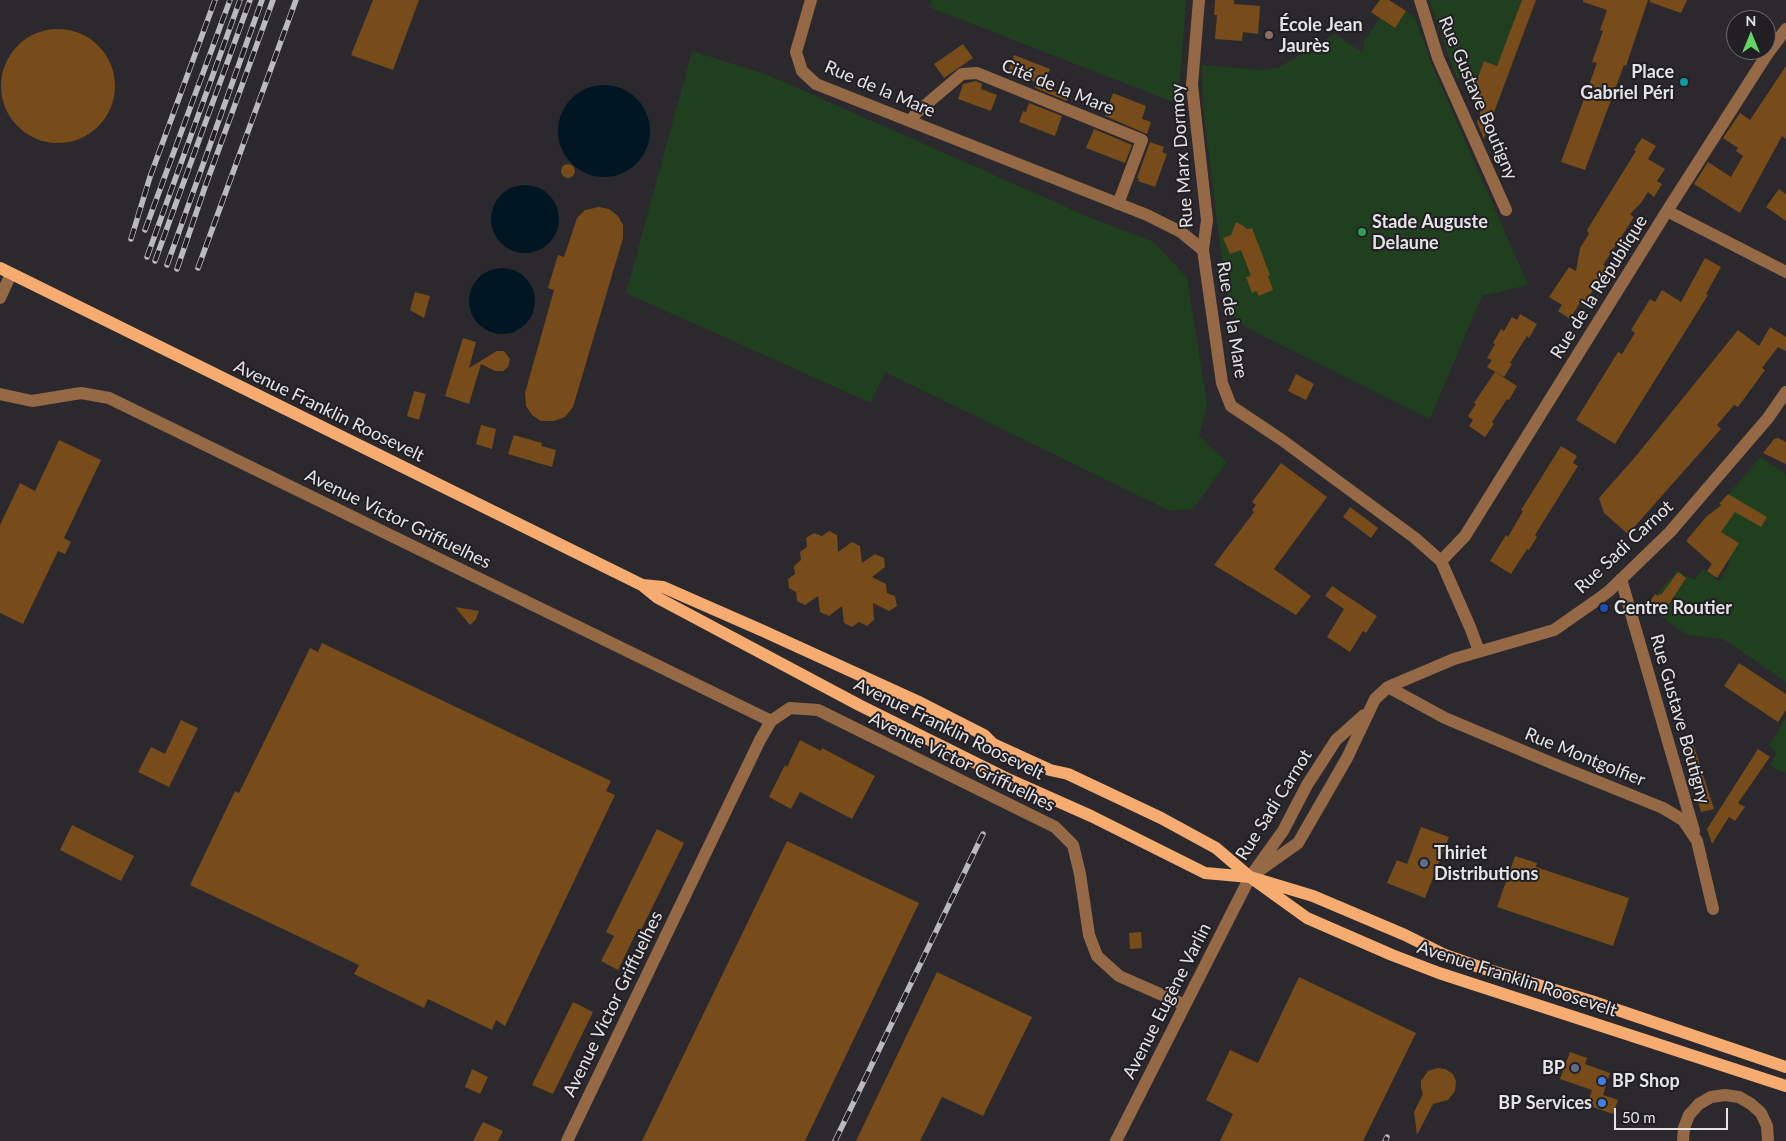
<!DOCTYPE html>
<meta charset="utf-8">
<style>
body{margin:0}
#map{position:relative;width:1786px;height:1141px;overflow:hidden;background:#2b292d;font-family:Lato,sans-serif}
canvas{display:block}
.north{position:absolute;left:1726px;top:10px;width:50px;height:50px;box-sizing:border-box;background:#211f23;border:1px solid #6f6d71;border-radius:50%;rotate:0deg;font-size:14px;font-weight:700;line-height:20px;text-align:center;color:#e4e3e5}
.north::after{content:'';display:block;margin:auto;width:18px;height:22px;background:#64d467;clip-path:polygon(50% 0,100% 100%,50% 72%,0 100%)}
.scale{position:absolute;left:1614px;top:1108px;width:114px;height:22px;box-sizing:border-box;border:2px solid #e4e3e5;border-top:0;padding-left:6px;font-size:15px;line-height:18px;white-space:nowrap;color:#e4e3e5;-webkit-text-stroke:4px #211f23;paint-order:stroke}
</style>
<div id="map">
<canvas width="1786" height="1141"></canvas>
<div class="north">N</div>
<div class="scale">50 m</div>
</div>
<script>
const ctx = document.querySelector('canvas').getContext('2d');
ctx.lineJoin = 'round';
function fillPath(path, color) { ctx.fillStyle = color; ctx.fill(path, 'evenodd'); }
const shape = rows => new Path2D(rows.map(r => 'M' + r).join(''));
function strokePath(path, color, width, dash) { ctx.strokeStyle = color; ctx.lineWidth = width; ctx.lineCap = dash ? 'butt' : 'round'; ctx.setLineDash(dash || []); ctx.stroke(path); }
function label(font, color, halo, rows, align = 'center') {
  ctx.font = font + ' Lato,sans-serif'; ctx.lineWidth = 4; ctx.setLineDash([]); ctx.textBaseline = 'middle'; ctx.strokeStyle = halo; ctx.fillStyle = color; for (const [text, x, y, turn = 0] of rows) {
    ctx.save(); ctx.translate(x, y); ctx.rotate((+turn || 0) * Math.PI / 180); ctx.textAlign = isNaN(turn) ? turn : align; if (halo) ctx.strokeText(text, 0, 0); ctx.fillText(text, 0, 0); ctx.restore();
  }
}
const green = shape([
 [932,0,1186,0,1178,104,929,7],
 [1429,0,1522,0,1497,66,1484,61,1478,76,1491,81,1474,88,1468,84,1464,76,1457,79],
 [1406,11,1415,17,1431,63,1528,285,1482,296,1430,419,1251,330,1238,321,1230,310,1227,302,1203,105,1202,65,1259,70,1278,68,1335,34,1361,52,1365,46,1362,44,1380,18,1394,28],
 [692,51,768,75,1091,218,1154,242,1187,278,1207,404,1199,436,1227,462,1193,509,1170,511,885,372,871,403,626,293],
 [1760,457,1786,474,1786,682,1723,639,1687,635,1646,606,1677,571,1695,580,1703,569,1719,581,1730,562,1696,533],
 [1786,717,1786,774,1770,765,1777,753,1769,746]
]);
const water = shape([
 '558 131a46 46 0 1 1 92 0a46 46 0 1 1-92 0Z',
 '491 219a34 34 0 1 1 68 0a34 34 0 1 1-68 0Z',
 '469 301a33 33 0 1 1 66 0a33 33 0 1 1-66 0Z'
]);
const building = shape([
 [373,0,419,0,393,70,351,55],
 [1215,0,1234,0,1234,4,1260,6,1258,34,1243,32,1242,41,1215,39,1217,15,1214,15],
 [1380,0,1389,0,1406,11,1395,28,1371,12],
 [1522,0,1536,0,1484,139,1477,122,1484,101,1471,96,1484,61,1497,66],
 [1583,0,1648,0,1626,66,1624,65,1585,170,1561,162,1597,63,1592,62,1603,31,1600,30,1607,10,1583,2],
 [1650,0,1687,0,1681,13,1650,2],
 '1 86a57 57 0 1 1 114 0a57 57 0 1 1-114 0Z',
 [963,44,973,58,944,78,934,64],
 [1014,55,1050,69,1043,85,1008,71],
 [1786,66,1786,139,1782,136,1740,213,1694,184,1708,162,1731,177,1743,156,1736,151,1738,148,1723,138,1740,113,1750,120],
 [976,81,982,84,981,89,997,95,991,111,958,99,963,84],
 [1036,84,1068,97,1067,101,1035,88],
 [1113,93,1146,106,1142,119,1151,122,1147,134,1105,116],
 [1029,103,1062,116,1055,136,1019,122,1023,111,1026,112],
 [1094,129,1132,145,1125,163,1086,148],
 [1642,138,1656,146,1648,159,1665,169,1657,181,1662,184,1654,197,1648,192,1641,203,1630,214,1634,217,1603,265,1607,267,1585,303,1581,301,1570,319,1558,311,1562,305,1549,297,1569,267,1576,271,1580,248,1589,234,1587,230,1636,151,1634,150],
 [1150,142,1164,147,1162,152,1167,154,1155,187,1138,181,1139,179,1137,178],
 '561 171a7 7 0 1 1 14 0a7 7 0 1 1-14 0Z',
 [1779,189,1786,194,1786,221,1766,207],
 [599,207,609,209,618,216,623,225,623,238,573,407,565,417,554,421,541,421,532,415,526,406,525,393,554,290,548,288,558,255,564,257,577,218,585,210],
 [1236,222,1242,225,1247,229,1252,228,1270,275,1268,276,1273,290,1259,296,1256,291,1252,293,1246,277,1251,276,1241,250,1230,254,1223,238,1231,235],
 [1705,258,1721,267,1706,294,1708,295,1615,444,1576,420,1618,352,1622,354,1635,333,1631,330,1650,299,1655,302,1662,290,1681,302],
 [415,292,430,296,424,318,410,310],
 [1520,314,1537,324,1529,338,1527,336,1510,363,1512,364,1504,377,1487,367,1492,360,1487,358,1495,344,1493,343,1501,329,1504,331,1512,317,1517,320],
 [1770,327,1786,337,1786,351,1778,347,1762,368,1765,370,1738,407,1734,405,1717,425,1721,429,1628,534,1604,513,1599,498,1636,456,1738,330,1759,346],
 [463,338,476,342,469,368,497,351,504,351,510,359,508,367,503,371,495,371,481,364,469,404,445,396],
 [1495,372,1517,386,1509,400,1507,399,1492,422,1494,424,1485,437,1469,426,1473,420,1468,416,1476,404,1474,403],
 [1296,374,1314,384,1306,400,1288,391],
 [414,391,426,394,419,420,407,416],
 [481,425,496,429,492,449,476,444],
 [514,435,542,443,541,446,556,450,552,467,508,454],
 [1778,438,1786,442,1786,464,1763,453,1774,439],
 [59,440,101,460,64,538,71,542,65,554,58,551,23,624,0,613,0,525,20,483,35,491],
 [1561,446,1577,456,1573,463,1578,466,1535,535,1537,537,1529,550,1527,549,1511,574,1490,561,1506,535,1508,537,1523,511,1521,510],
 [1281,463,1327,497,1274,569,1311,596,1296,615,1214,565,1254,512,1252,510,1256,505,1252,502],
 [1728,494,1767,517,1761,527,1735,512,1721,532,1739,543,1717,578,1707,571,1712,564,1686,541,1707,516,1722,505,1719,504],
 [1350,507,1378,528,1371,538,1343,517],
 [829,531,837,535,838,552,852,542,860,546,862,563,875,554,884,558,885,567,872,577,886,584,887,593,895,596,897,606,889,611,873,603,874,620,867,626,859,622,852,627,844,623,842,606,829,616,820,612,818,596,805,605,797,601,796,592,789,588,788,579,795,574,794,566,801,560,800,552,807,547,806,538,814,533,822,536],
 [1678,572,1686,578,1662,615,1647,606,1655,594,1658,596,1660,594,1661,595],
 [1332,586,1377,616,1366,633,1363,631,1350,652,1327,637,1344,609,1325,596],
 [455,607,479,611,476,619,470,625],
 [322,643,611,781,606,791,615,795,505,1026,496,1020,492,1030,428,999,424,1008,354,974,359,965,190,885,235,791,239,793,310,648,318,652],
 [1739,663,1786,694,1786,710,1778,722,1724,686],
 [181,720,198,728,169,787,138,772,151,747,165,754],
 [800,740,821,751,822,748,875,776,852,819,800,792,791,809,769,797,785,765,787,767],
 [1686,740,1692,740,1714,809,1701,812,1680,742],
 [1758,749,1770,757,1738,803,1745,807,1735,821,1729,817,1712,844,1707,829],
 [72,825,134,856,121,881,60,850],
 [1421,827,1449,837,1425,898,1387,883,1397,860,1407,864],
 [657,829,684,843,641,930,638,929,618,970,601,961,614,936,606,932],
 [787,841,919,903,805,1141,642,1141],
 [1515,856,1537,863,1536,867,1629,898,1613,946,1497,907],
 [1141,932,1142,948,1130,949,1129,933],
 [937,972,1032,1017,983,1116,942,1097,920,1141,856,1141],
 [1299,977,1416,1033,1363,1141,1220,1141,1233,1114,1206,1100,1230,1050,1258,1063],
 [573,1002,593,1012,553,1094,532,1085],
 [1570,1052,1587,1058,1585,1064,1610,1073,1603,1095,1618,1100,1613,1114,1587,1105,1592,1090,1560,1079],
 [1438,1068,1445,1069,1453,1074,1456,1081,1455,1091,1448,1100,1433,1104,1417,1135,1414,1112,1423,1094,1421,1088,1421,1081,1428,1071],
 [472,1069,488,1077,480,1094,465,1087],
 [483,1122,503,1131,498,1141,473,1141]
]);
const minor = shape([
 [811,0,796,52,802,71,816,84,1147,215,1181,232,1203,250,1222,383,1231,406,1282,440,1415,538,1441,561,1470,627,1479,651],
 [1199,0,1192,85,1207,220,1203,250],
 [1420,0,1438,58,1506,210],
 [911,121,916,113,962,74,977,73,1142,140,1118,204],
 [1667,211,1786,272],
 [0,298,11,274],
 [0,394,32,401,81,393,109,398,771,721],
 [1441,561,1465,536,1667,211,1766,56,1786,29],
 [1621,579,1694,831],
 [1388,687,1445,718,1554,764,1663,808,1683,820,1697,841,1713,909],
 [1250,877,1298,843,1347,758,1375,699,1388,687,1454,659,1554,630,1597,600,1609,591,1670,532,1768,418,1786,392],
 [567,1141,760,740,771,721,790,708,818,710,1055,827,1073,845,1080,874,1089,935,1097,956,1119,976,1185,1005],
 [1116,1141,1250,877,1283,831,1307,785,1336,740,1364,715],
 [1683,1141,1684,1128,1689,1115,1699,1104,1711,1097,1725,1095,1739,1097,1751,1104,1761,1113,1767,1126,1768,1141]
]);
const major = shape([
 [0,268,642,585,658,598,859,705,1010,780,1091,816,1205,873,1250,877,1313,896,1405,935,1445,955,1482,968,1591,1001,1786,1067],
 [642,585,663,587,761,630,921,703,984,735,993,744,1050,770,1068,774,1161,818,1216,848,1250,877,1307,918,1392,955,1439,973,1786,1086]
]);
const rail = shape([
 [145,230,230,0],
 [131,239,150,177,215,0],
 [147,257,240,0],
 [155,261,250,0],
 [167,265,262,0],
 [198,268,296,0],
 [177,269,205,187,273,0],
 [835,1141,983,834],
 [1385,1141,1387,1137]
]);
const markers = [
 [1269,35,5,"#8d6e63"],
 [1684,82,5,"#0f9aa8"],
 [1362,232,5,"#2e9e5b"],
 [1604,608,5,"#1a4fb4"],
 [1424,863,5,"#5c6f8a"],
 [1575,1068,5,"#5c6f8a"],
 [1602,1081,5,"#3f7fe0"],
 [1602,1103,5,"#3f7fe0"]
];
const poiNames = [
 ["École Jean",1279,25],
 ["Jaurès",1279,46],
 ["Place",1674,72,"right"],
 ["Gabriel Péri",1674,93,"right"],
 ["Stade Auguste",1372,222],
 ["Delaune",1372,243],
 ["Centre Routier",1614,608],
 ["Thiriet",1434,853],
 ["Distributions",1434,874],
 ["BP",1565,1068,"right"],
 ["BP Shop",1612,1081],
 ["BP Services",1592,1103,"right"]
];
const streetNames = [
 ["Cité de la Mare",1058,87,22],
 ["Rue de la Mare",880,89,23],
 ["Rue Gustave Boutigny",1478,98,67],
 ["Rue Marx Dormoy",1182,156,-94],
 ["Rue de la République",1599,287,-58],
 ["Rue de la Mare",1232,320,81],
 ["Avenue Franklin Roosevelt",329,411,26],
 ["Avenue Victor Griffuelhes",398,519,26],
 ["Rue Sadi Carnot",1624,547,-43],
 ["Rue Gustave Boutigny",1680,719,74],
 ["Avenue Franklin Roosevelt",949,729,26],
 ["Rue Montgolfier",1585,757,22],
 ["Avenue Victor Griffuelhes",962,762,26],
 ["Rue Sadi Carnot",1274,805,-58],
 ["Avenue Franklin Roosevelt",1517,979,18],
 ["Avenue Eugène Varlin",1167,1001,-63],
 ["Avenue Victor Griffuelhes",613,1004,-64]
];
fillPath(green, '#203f1f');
fillPath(water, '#001623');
fillPath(building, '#784b1a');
strokePath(minor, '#966946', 12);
strokePath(major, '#f6ac71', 12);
strokePath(rail, '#bab9bc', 5.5);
strokePath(rail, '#211f23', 4, [11]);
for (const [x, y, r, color] of markers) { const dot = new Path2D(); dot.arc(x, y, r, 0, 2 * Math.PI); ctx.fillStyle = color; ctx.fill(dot); strokePath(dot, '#211f23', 2); }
label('bold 18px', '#e4e3e5', '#211f23', poiNames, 'left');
label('18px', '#e4e3e5', '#211f23', streetNames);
</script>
